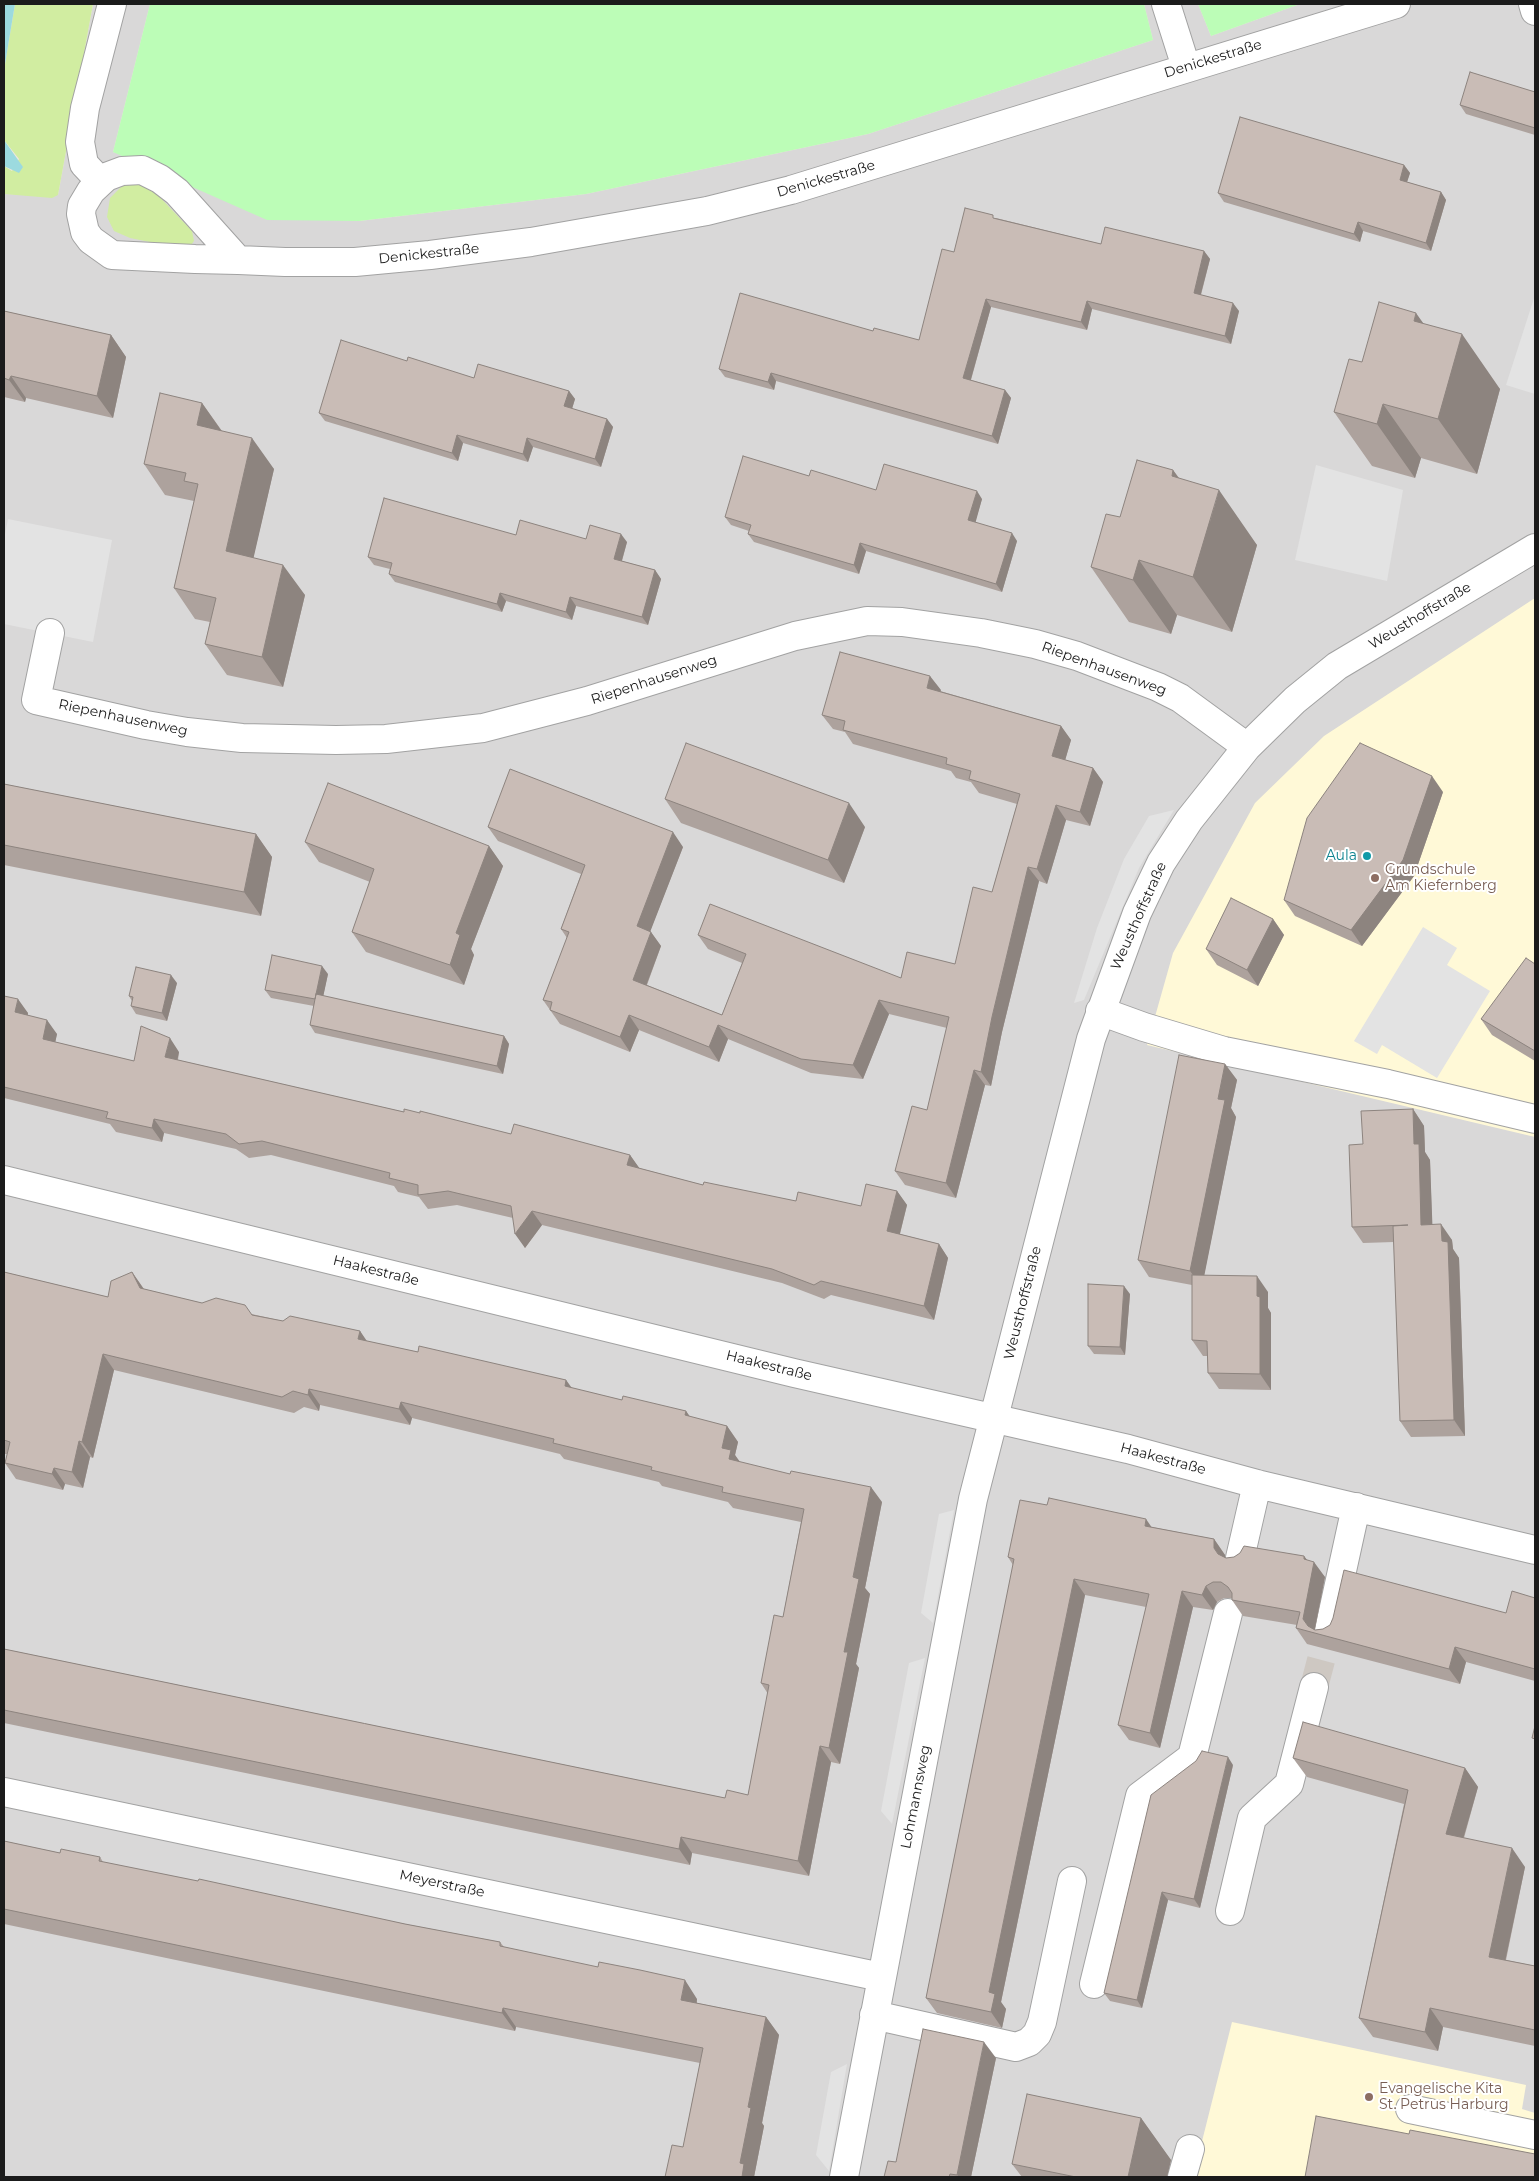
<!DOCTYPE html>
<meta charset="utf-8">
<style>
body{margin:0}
#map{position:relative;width:1539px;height:2181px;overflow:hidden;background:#eee7df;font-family:Montserrat,sans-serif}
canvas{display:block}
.frame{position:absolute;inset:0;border:5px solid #1b1b1b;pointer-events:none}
</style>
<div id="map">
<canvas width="1539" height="2181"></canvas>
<div class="frame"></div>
</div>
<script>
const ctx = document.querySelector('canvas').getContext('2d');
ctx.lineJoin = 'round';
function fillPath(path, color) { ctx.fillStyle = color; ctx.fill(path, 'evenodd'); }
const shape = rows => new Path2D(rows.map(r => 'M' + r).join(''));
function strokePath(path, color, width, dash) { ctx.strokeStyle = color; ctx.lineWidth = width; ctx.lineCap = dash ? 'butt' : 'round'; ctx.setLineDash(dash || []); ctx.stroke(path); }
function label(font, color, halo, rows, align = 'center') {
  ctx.font = font + ' Montserrat,sans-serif'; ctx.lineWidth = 4; ctx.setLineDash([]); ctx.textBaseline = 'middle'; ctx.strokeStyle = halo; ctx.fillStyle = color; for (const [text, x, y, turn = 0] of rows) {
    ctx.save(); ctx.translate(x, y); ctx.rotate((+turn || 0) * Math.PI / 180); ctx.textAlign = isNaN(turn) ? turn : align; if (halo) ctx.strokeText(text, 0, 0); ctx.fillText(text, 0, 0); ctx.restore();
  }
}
const residential = shape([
 [93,4,150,4,113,152,359,221,586,194,868,134,1153,40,1144,4,1198,4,1211,36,1300,4,1535,4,1535,2177,4,2177,4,194,58,195]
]);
const education = shape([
 [1535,598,1535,1137,1147,1045,1173,953,1255,803,1324,736],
 [1232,2022,1526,2085,1522,2109,1535,2113,1535,2177,1193,2177]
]);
const grass = shape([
 [15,4,93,4,58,195,52,198,4,194,4,166,12,171,19,159,4,140,4,70],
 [138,183,154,191,192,231,194,241,191,245,180,248,130,238,114,231,107,217,110,198,122,186]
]);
const park = shape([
 [150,4,1144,4,1153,40,868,134,586,194,359,221,267,220,113,152],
 [1198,4,1300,4,1211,36]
]);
const parking = shape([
 [1535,295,1535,394,1506,385],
 [1316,465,1403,490,1387,581,1295,560],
 [8,519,112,540,93,642,4,624,4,539],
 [1174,810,1139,868,1084,1000,1074,1003,1097,928,1124,859,1149,816],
 [1423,927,1457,948,1447,965,1490,991,1437,1078,1382,1045,1377,1054,1354,1041],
 [954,1510,933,1623,921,1613,939,1514],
 [925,1658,892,1824,881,1811,909,1663],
 [847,2064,829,2171,816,2155,831,2072]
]);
const water = shape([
 [4,4,15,4,4,70],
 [4,140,23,167,19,173,4,166]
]);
const minorTunnel = shape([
 [1314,1687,1329,1630]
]);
const minor = shape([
 [1166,4,1186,67],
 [1533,4,1535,11],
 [100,181,84,164,80,142,85,108,112,4],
 [238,260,177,192,160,179,142,170,122,171,106,177,91,191,82,206,81,214,85,232,91,240,112,255,195,259,238,260,285,262,355,262,430,255,531,242,707,211,791,190,1396,4],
 [50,633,36,700,146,725,187,732,242,738,336,740,386,739,483,728,587,701,795,636,867,621,902,622,981,633,1035,644,1077,656,1158,687,1180,698,1247,747],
 [1100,1011,1144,1027,1224,1051,1388,1084,1535,1119],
 [4,1180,794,1373,1128,1449,1257,1484,1535,1550],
 [1240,1558,1257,1484],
 [1329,1630,1356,1507],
 [4,1792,881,1977],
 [1230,1911,1252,1818,1289,1784,1314,1687],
 [1094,1984,1140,1796,1192,1757,1228,1613],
 [874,2015,1016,2047,1029,2042,1037,2034,1042,2022,1072,1881],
 [1410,2109,1535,2135],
 [844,2177,973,1499,1091,1039,1137,913,1161,863,1189,820,1247,747,1295,700,1337,666,1535,548],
 [1182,2177,1190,2149]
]);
const wall = shape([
 [1535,92,1535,135,1466,114,1460,105],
 [1404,165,1410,173,1407,182,1441,192,1446,200,1431,251,1363,231,1360,242,1224,202,1218,193],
 [996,218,1101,244,1204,251,1210,259,1201,295,1239,311,1231,344,1092,309,1087,330,991,307,971,380,1005,390,1011,398,998,444,776,381,774,390,725,377,719,369,873,331,919,340,954,252],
 [4,311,111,335,126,357,113,418,26,398,25,402,4,397],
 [1424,324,1500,389,1477,474,1421,458,1415,478,1372,466,1334,412,1362,362],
 [407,361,474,378,569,391,575,399,572,409,607,419,613,427,601,467,533,447,528,462,463,443,458,461,325,421,319,413],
 [202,403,222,431,274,469,253,558,305,595,283,687,227,675,205,644,210,622,195,619,174,588,194,501,165,495,144,464],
 [1173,470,1179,478,1257,545,1232,632,1177,615,1171,634,1129,622,1091,567,1120,517],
 [809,476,876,490,982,499,975,522,1017,541,1002,592,866,551,859,574,754,542,748,534,749,531,731,525,725,517],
 [516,535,627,542,622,561,655,570,661,579,648,625,576,606,572,620,506,601,502,612,395,582,389,574,390,569,374,565,368,557],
 [941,690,940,691,1061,726,1071,740,1065,760,1093,768,1103,782,1090,826,1066,820,1047,884,1039,881,1002,1032,991,1086,985,1085,956,1198,905,1185,895,1171,927,1110,947,1028,889,1014,863,1079,811,1073,728,1039,719,1062,639,1030,630,1052,560,1024,543,1000,567,938,561,929,581,874,498,841,488,827,683,847,650,931,661,946,647,985,722,1015,742,963,708,949,698,935,901,978,955,964,992,892,1017,804,979,793,971,782,956,778,951,771,853,744,845,732,833,729,822,715],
 [4,784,256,834,272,857,261,916,4,865],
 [1443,792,1414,876,1362,946,1295,916,1284,900],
 [665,799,865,827,844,883,681,823],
 [305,842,489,846,503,866,471,949,474,955,464,985,366,952,352,932,370,882,319,862],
 [1273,919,1284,935,1258,986,1217,965,1206,949],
 [1535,964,1535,1061,1492,1035,1481,1019],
 [328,974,323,996,504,1036,509,1044,503,1074,315,1033,310,1025,314,1006,271,998,265,990],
 [177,983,167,1021,136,1014,131,1006,132,1001,129,996],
 [4,996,28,1013,28,1015,57,1034,55,1042,134,1061,179,1052,178,1060,404,1112,511,1134,630,1155,639,1168,703,1185,796,1201,861,1206,897,1191,907,1205,900,1234,939,1244,948,1258,934,1320,831,1295,824,1299,782,1283,542,1225,525,1248,513,1218,457,1205,428,1209,419,1197,398,1192,394,1186,271,1155,249,1158,236,1149,164,1133,162,1142,116,1132,110,1124,4,1098],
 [1225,1064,1237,1080,1231,1108,1236,1117,1204,1275,1268,1292,1268,1308,1271,1313,1271,1390,1219,1389,1208,1373,1207,1356,1203,1356,1192,1340,1192,1285,1149,1277,1138,1260],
 [1413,1109,1424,1126,1425,1152,1430,1160,1432,1224,1452,1240,1453,1249,1459,1258,1465,1436,1411,1437,1400,1421,1394,1242,1363,1243,1352,1227,1363,1144],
 [4,1272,108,1297,132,1272,144,1289,202,1303,283,1321,360,1331,366,1341,418,1352,566,1380,572,1388,622,1400,686,1411,690,1417,727,1426,738,1442,735,1455,739,1462,882,1502,865,1588,870,1594,856,1664,859,1668,840,1764,831,1762,809,1876,692,1853,690,1865,4,1723,4,1649,725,1798,748,1795,768,1694,761,1683,783,1617,801,1522,733,1508,728,1502,662,1486,659,1482,564,1459,560,1454,412,1418,410,1425,320,1405,319,1411,304,1407,294,1413,114,1370,93,1458,90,1457,83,1488,65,1484,63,1490,16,1479,5,1463,7,1454,4,1454],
 [1130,1294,1125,1355,1094,1354,1088,1346],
 [1152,1527,1214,1539,1225,1555,1225,1557,1226,1558,1304,1556,1307,1560,1325,1577,1315,1630,1506,1613,1535,1598,1535,1681,1466,1662,1460,1684,1307,1644,1296,1628,1297,1625,1243,1616,1232,1600,1232,1598,1224,1598,1217,1602,1213,1610,1193,1607,1160,1748,1129,1740,1118,1725,1146,1607,1085,1595,1001,2002,1006,2009,1002,2028,937,2013,926,1998,1013,1565,1008,1557],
 [1293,1758,1465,1768,1478,1787,1464,1838,1525,1867,1506,1960,1535,1966,1535,2046,1443,2027,1438,2051,1373,2037,1359,2018,1404,1804,1307,1777],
 [1233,1765,1200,1908,1168,1900,1142,2008,1110,2001,1104,1993],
 [4,1841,60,1853,100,1857,103,1862,405,1924,500,1942,504,1947,697,1999,697,2003,766,2017,779,2035,762,2123,764,2126,754,2177,665,2177,683,2147,700,2063,516,2027,515,2031,4,1924],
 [996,2058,971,2177,884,2177,896,2162],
 [1141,2118,1171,2160,1167,2177,1022,2177,1012,2164]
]);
const shadedWall = shape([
 [1404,165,1410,173,1405,188,1400,180],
 [1441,192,1446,200,1431,251,1426,243],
 [1358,222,1363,231,1360,242,1354,234],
 [1204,251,1210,259,1199,301,1194,293],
 [986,299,991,307,969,386,963,378],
 [1087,301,1092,309,1087,330,1081,322],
 [1233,303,1239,311,1231,344,1225,336],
 [1416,313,1453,365,1462,334,1500,389,1477,474,1438,419,1414,321],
 [111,335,126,357,113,418,97,396],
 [771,373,776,381,774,390,768,382],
 [11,376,26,398,25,402,9,380],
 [1005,390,1011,398,998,444,992,436],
 [569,391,575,399,570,415,564,406],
 [202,403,223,433,197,425],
 [1383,404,1421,458,1415,478,1377,424],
 [607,419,613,427,601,467,595,459],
 [457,435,463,443,458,461,452,453],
 [252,438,274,469,248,582,226,551],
 [527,438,533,447,528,462,523,454],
 [1173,470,1210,522,1219,490,1257,545,1232,632,1193,577,1172,476],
 [977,491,982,499,974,528,968,520],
 [1012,533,1017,541,1002,592,996,584],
 [621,534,627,542,620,567,614,559],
 [860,543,866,551,859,574,854,565],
 [1139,560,1177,615,1171,634,1133,580],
 [283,565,305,595,283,687,262,657],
 [655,570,661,579,648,625,642,617],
 [500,593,506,601,502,612,497,604],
 [570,597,576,606,572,620,566,612],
 [930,676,941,690,937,702,927,688],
 [1061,726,1071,740,1062,771,1052,756],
 [1093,768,1103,782,1090,826,1080,812],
 [1432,776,1443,792,1414,876,1362,946,1351,930],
 [849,803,865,827,844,883,828,860],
 [1056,805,1066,820,1047,884,1037,869],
 [673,832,683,847,647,940,637,926],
 [256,834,272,857,261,916,244,892],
 [489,846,503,866,471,949,474,955,464,985,450,965,456,933],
 [1028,867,1039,881,1002,1032,991,1086,981,1072,992,1017],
 [1273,919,1284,935,1258,986,1247,970],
 [651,932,661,946,643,994,633,980],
 [322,966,328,974,321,1007,315,999],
 [171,975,177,983,167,1021,162,1013],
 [18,999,28,1013,25,1026,15,1012],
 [879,1000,889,1014,863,1079,853,1065],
 [629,1015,639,1030,630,1052,620,1037],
 [47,1020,57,1034,53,1053,43,1039],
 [718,1025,728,1039,719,1062,709,1047],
 [504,1036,509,1044,503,1074,497,1066],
 [170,1038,179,1052,175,1071,165,1057],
 [1225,1064,1237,1080,1231,1108,1236,1117,1202,1287,1190,1271,1218,1099],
 [974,1070,985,1085,956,1198,946,1183],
 [1413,1109,1424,1126,1425,1152,1430,1160,1433,1241,1421,1225,1414,1144],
 [154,1119,164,1133,162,1142,152,1128],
 [630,1155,640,1169,627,1165],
 [897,1191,907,1205,897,1245,887,1231],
 [532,1211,542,1225,525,1248,515,1234],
 [1441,1224,1452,1240,1453,1249,1459,1258,1465,1436,1454,1420],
 [939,1244,948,1258,934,1320,924,1306],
 [132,1272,143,1288,151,1304,140,1288],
 [1257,1276,1268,1292,1268,1308,1271,1313,1271,1390,1260,1374,1257,1296],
 [1124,1286,1130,1294,1125,1355,1120,1347],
 [360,1331,371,1347,358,1339],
 [103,1354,114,1370,93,1458,82,1442],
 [566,1380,577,1396,565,1386],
 [309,1389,320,1405,319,1411,308,1395],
 [401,1402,412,1418,410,1425,399,1409],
 [686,1411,697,1427,685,1415],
 [727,1426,738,1442,735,1455,743,1466,740,1475,722,1448],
 [79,1441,90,1457,83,1488,72,1472],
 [54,1468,65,1484,63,1490,52,1474],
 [871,1487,882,1502,865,1588,870,1594,856,1664,859,1668,840,1764,829,1748,844,1652,853,1577],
 [1146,1519,1157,1535,1145,1526],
 [1214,1539,1225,1555,1225,1563,1214,1548],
 [1304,1556,1313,1568,1314,1562,1325,1577,1314,1633,1312,1632,1303,1619],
 [1074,1579,1085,1595,1001,2002,1006,2009,1002,2028,991,2012,989,1992],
 [1206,1586,1217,1602,1213,1610,1202,1595],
 [1182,1591,1193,1607,1160,1748,1150,1733],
 [1455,1647,1466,1662,1460,1684,1449,1669],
 [820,1746,831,1762,809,1876,798,1861],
 [1228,1757,1233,1765,1200,1908,1194,1899],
 [1465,1768,1478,1787,1459,1853,1446,1834],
 [681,1837,692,1853,690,1865,679,1849],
 [1512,1848,1525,1867,1502,1976,1489,1957],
 [1162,1892,1168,1900,1142,2008,1137,2000],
 [685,1980,697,1999,694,2018,681,2000],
 [503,2008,516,2027,515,2031,502,2013],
 [1430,2008,1443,2027,1438,2051,1425,2032],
 [766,2017,779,2035,762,2123,764,2126,754,2177,742,2177,740,2163,748,2107],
 [984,2042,996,2058,971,2177,959,2177,957,2175],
 [1141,2118,1171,2160,1167,2177,1128,2177]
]);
const building = shape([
 [1470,72,1535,92,1535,128,1460,105,1470,72],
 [1240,117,1404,165,1400,180,1441,192,1426,243,1358,222,1354,234,1218,193,1240,117],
 [965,208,993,215,993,218,1101,244,1105,227,1204,251,1194,293,1233,303,1225,336,1087,301,1081,322,986,299,963,378,1005,390,992,436,771,373,768,382,719,369,740,293,873,331,874,328,919,340,942,249,954,252,965,208],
 [1379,302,1416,313,1414,321,1462,334,1438,419,1383,404,1377,424,1334,412,1349,359,1362,362,1379,302],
 [4,311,111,335,97,396,11,376,9,380,4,378,4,311],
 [341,340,407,361,408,357,474,378,478,364,569,391,564,406,607,419,595,459,527,438,523,454,457,435,452,453,319,413,341,340],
 [160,393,202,403,197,425,252,438,226,551,283,565,262,657,205,644,216,598,174,588,198,484,184,481,186,473,144,464,160,393],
 [743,456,809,476,811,470,876,490,884,464,977,491,968,520,1012,533,996,584,860,543,854,565,748,534,751,525,725,517,743,456],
 [1137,460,1173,470,1172,476,1219,490,1193,577,1139,560,1133,580,1091,567,1106,514,1120,517,1137,460],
 [384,498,516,535,520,520,586,539,590,525,621,534,614,559,655,570,642,617,570,597,566,612,500,593,497,604,389,574,392,563,368,557,384,498],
 [840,652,930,676,927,688,1061,726,1052,756,1093,768,1080,812,1056,805,1037,869,1028,867,992,1017,981,1072,974,1070,946,1183,895,1171,912,1106,927,1110,949,1017,879,1000,853,1065,801,1059,718,1025,709,1047,629,1015,620,1037,550,1010,552,1002,543,1000,569,932,561,929,585,865,488,827,510,769,673,832,637,926,651,932,633,980,722,1015,746,954,698,935,710,904,901,978,907,952,955,964,973,887,992,892,1020,794,969,779,971,771,946,764,947,758,843,730,845,721,822,715,840,652],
 [686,743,849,803,828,860,665,799,686,743],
 [1360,743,1432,776,1403,860,1351,930,1284,900,1307,818,1360,743],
 [328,783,489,846,456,933,460,935,450,965,352,932,374,869,305,842,328,783],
 [4,784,256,834,244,892,4,845,4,784],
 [1231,898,1273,919,1247,970,1206,949,1231,898],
 [272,955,322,966,315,999,265,990,272,955],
 [1526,958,1535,964,1535,1051,1481,1019,1526,958],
 [136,967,171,975,162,1013,131,1006,133,997,129,996,136,967],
 [316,994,504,1036,497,1066,310,1025,316,994],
 [4,996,18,999,15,1012,47,1020,43,1039,134,1061,141,1026,170,1038,165,1057,404,1112,404,1109,420,1113,420,1111,511,1134,514,1124,630,1155,627,1165,703,1185,704,1182,796,1201,798,1192,861,1206,866,1184,897,1191,887,1231,939,1244,924,1306,821,1281,814,1285,772,1269,532,1211,515,1234,511,1206,448,1191,418,1195,418,1185,389,1178,390,1173,262,1141,239,1144,226,1134,154,1119,152,1128,106,1118,108,1112,4,1087,4,996],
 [1179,1055,1225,1064,1218,1099,1225,1100,1190,1271,1138,1260,1179,1055],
 [1413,1109,1414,1144,1419,1144,1421,1225,1441,1224,1442,1241,1448,1242,1454,1420,1400,1421,1393,1226,1408,1225,1352,1227,1349,1145,1363,1144,1361,1111,1413,1109],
 [4,1272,108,1297,111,1281,132,1272,140,1288,202,1303,216,1298,245,1305,252,1315,283,1321,290,1316,360,1331,358,1339,418,1352,419,1346,566,1380,565,1386,622,1400,623,1396,686,1411,685,1415,727,1426,722,1448,731,1450,729,1459,790,1474,791,1471,871,1487,853,1577,859,1579,844,1652,848,1652,829,1748,820,1746,798,1861,681,1837,679,1849,4,1710,4,1649,725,1798,727,1790,748,1795,769,1685,761,1683,774,1615,783,1617,804,1509,722,1492,723,1487,651,1470,652,1467,553,1443,554,1439,401,1402,399,1409,309,1389,308,1395,293,1391,282,1397,103,1354,82,1442,79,1441,72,1472,54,1468,52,1474,5,1463,10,1442,4,1440,4,1272],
 [1192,1275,1257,1276,1257,1296,1260,1297,1260,1374,1208,1373,1207,1341,1192,1340,1192,1275],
 [1088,1284,1124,1286,1120,1347,1088,1346,1088,1284],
 [1049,1498,1146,1519,1145,1526,1214,1539,1214,1548,1218,1554,1226,1558,1234,1557,1240,1553,1244,1546,1304,1556,1304,1559,1314,1562,1303,1619,1308,1626,1315,1630,1323,1629,1330,1625,1333,1618,1344,1570,1506,1613,1512,1591,1535,1598,1535,1669,1455,1647,1449,1669,1296,1628,1300,1612,1232,1600,1232,1593,1228,1587,1221,1582,1213,1582,1206,1586,1202,1595,1182,1591,1150,1733,1118,1725,1149,1594,1074,1579,989,1992,995,1994,991,2012,926,1998,1014,1559,1008,1557,1020,1500,1047,1505,1049,1498],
 [1303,1722,1465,1768,1446,1834,1512,1848,1489,1957,1535,1966,1535,2030,1430,2008,1425,2032,1359,2018,1408,1790,1293,1758,1303,1722],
 [1535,1726,1535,1739,1532,1738,1535,1726],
 [1202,1751,1228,1757,1194,1899,1162,1892,1137,2000,1104,1993,1151,1795,1196,1761,1202,1751],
 [4,1841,60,1853,61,1849,100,1857,99,1861,198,1881,199,1879,405,1924,500,1942,500,1946,598,1967,599,1962,640,1970,685,1980,681,2000,766,2017,748,2107,751,2108,740,2163,744,2164,742,2177,665,2177,672,2145,683,2147,703,2048,503,2008,502,2013,4,1909,4,1841],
 [923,2029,984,2042,957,2175,950,2174,949,2177,884,2177,888,2161,896,2162,923,2029],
 [1027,2094,1141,2118,1128,2177,1076,2177,1012,2164,1027,2094],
 [1316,2116,1409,2134,1410,2130,1535,2154,1535,2177,1305,2177,1316,2116]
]);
const markers = [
 [1367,856,5,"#0f9aa8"],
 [1375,878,5,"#8d6e63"],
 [1369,2097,5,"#8d6e63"]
];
const streetNames = [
 ["Denickestraße",1213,59,-17],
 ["Denickestraße",826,179,-16],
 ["Denickestraße",429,254,-6],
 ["Weusthoffstraße",1420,616,-31],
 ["Riepenhausenweg",1104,669,20],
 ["Riepenhausenweg",654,680,-18],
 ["Riepenhausenweg",123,718,12],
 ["Weusthoffstraße",1139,916,-66],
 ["Haakestraße",376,1271,14],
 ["Weusthoffstraße",1023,1303,-76],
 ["Haakestraße",769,1366,14],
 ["Haakestraße",1163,1459,15],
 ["Lohmannsweg",916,1797,-79],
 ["Meyerstraße",442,1884,12]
];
const cultureNames = [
 ["Aula",1357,856]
];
const educationNames = [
 ["Grundschule",1385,870],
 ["Am Kiefernberg",1385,886],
 ["Evangelische Kita",1379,2089],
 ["St. Petrus Harburg",1379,2105]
];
fillPath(residential, '#d9d8d8');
fillPath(education, '#fff9d7');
fillPath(grass, '#d1eda1');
fillPath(park, '#bcfdb7');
fillPath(parking, '#e3e3e3');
fillPath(water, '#9cdadf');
strokePath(minorTunnel, '#cec8c2', 28, [28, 14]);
strokePath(minor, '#a2a2a2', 30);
strokePath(minor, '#fff', 28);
fillPath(wall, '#ada29d');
fillPath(shadedWall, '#8d847f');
fillPath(building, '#c9bcb6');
strokePath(building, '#8d847f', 1);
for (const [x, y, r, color] of markers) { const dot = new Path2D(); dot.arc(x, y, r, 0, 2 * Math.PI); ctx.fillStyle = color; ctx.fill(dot); strokePath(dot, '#fff', 2); }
label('14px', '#1b1b1b', '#fff', streetNames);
label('14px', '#0d838f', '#fff', cultureNames, 'right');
label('14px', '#785e54', '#fff', educationNames, 'left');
</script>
